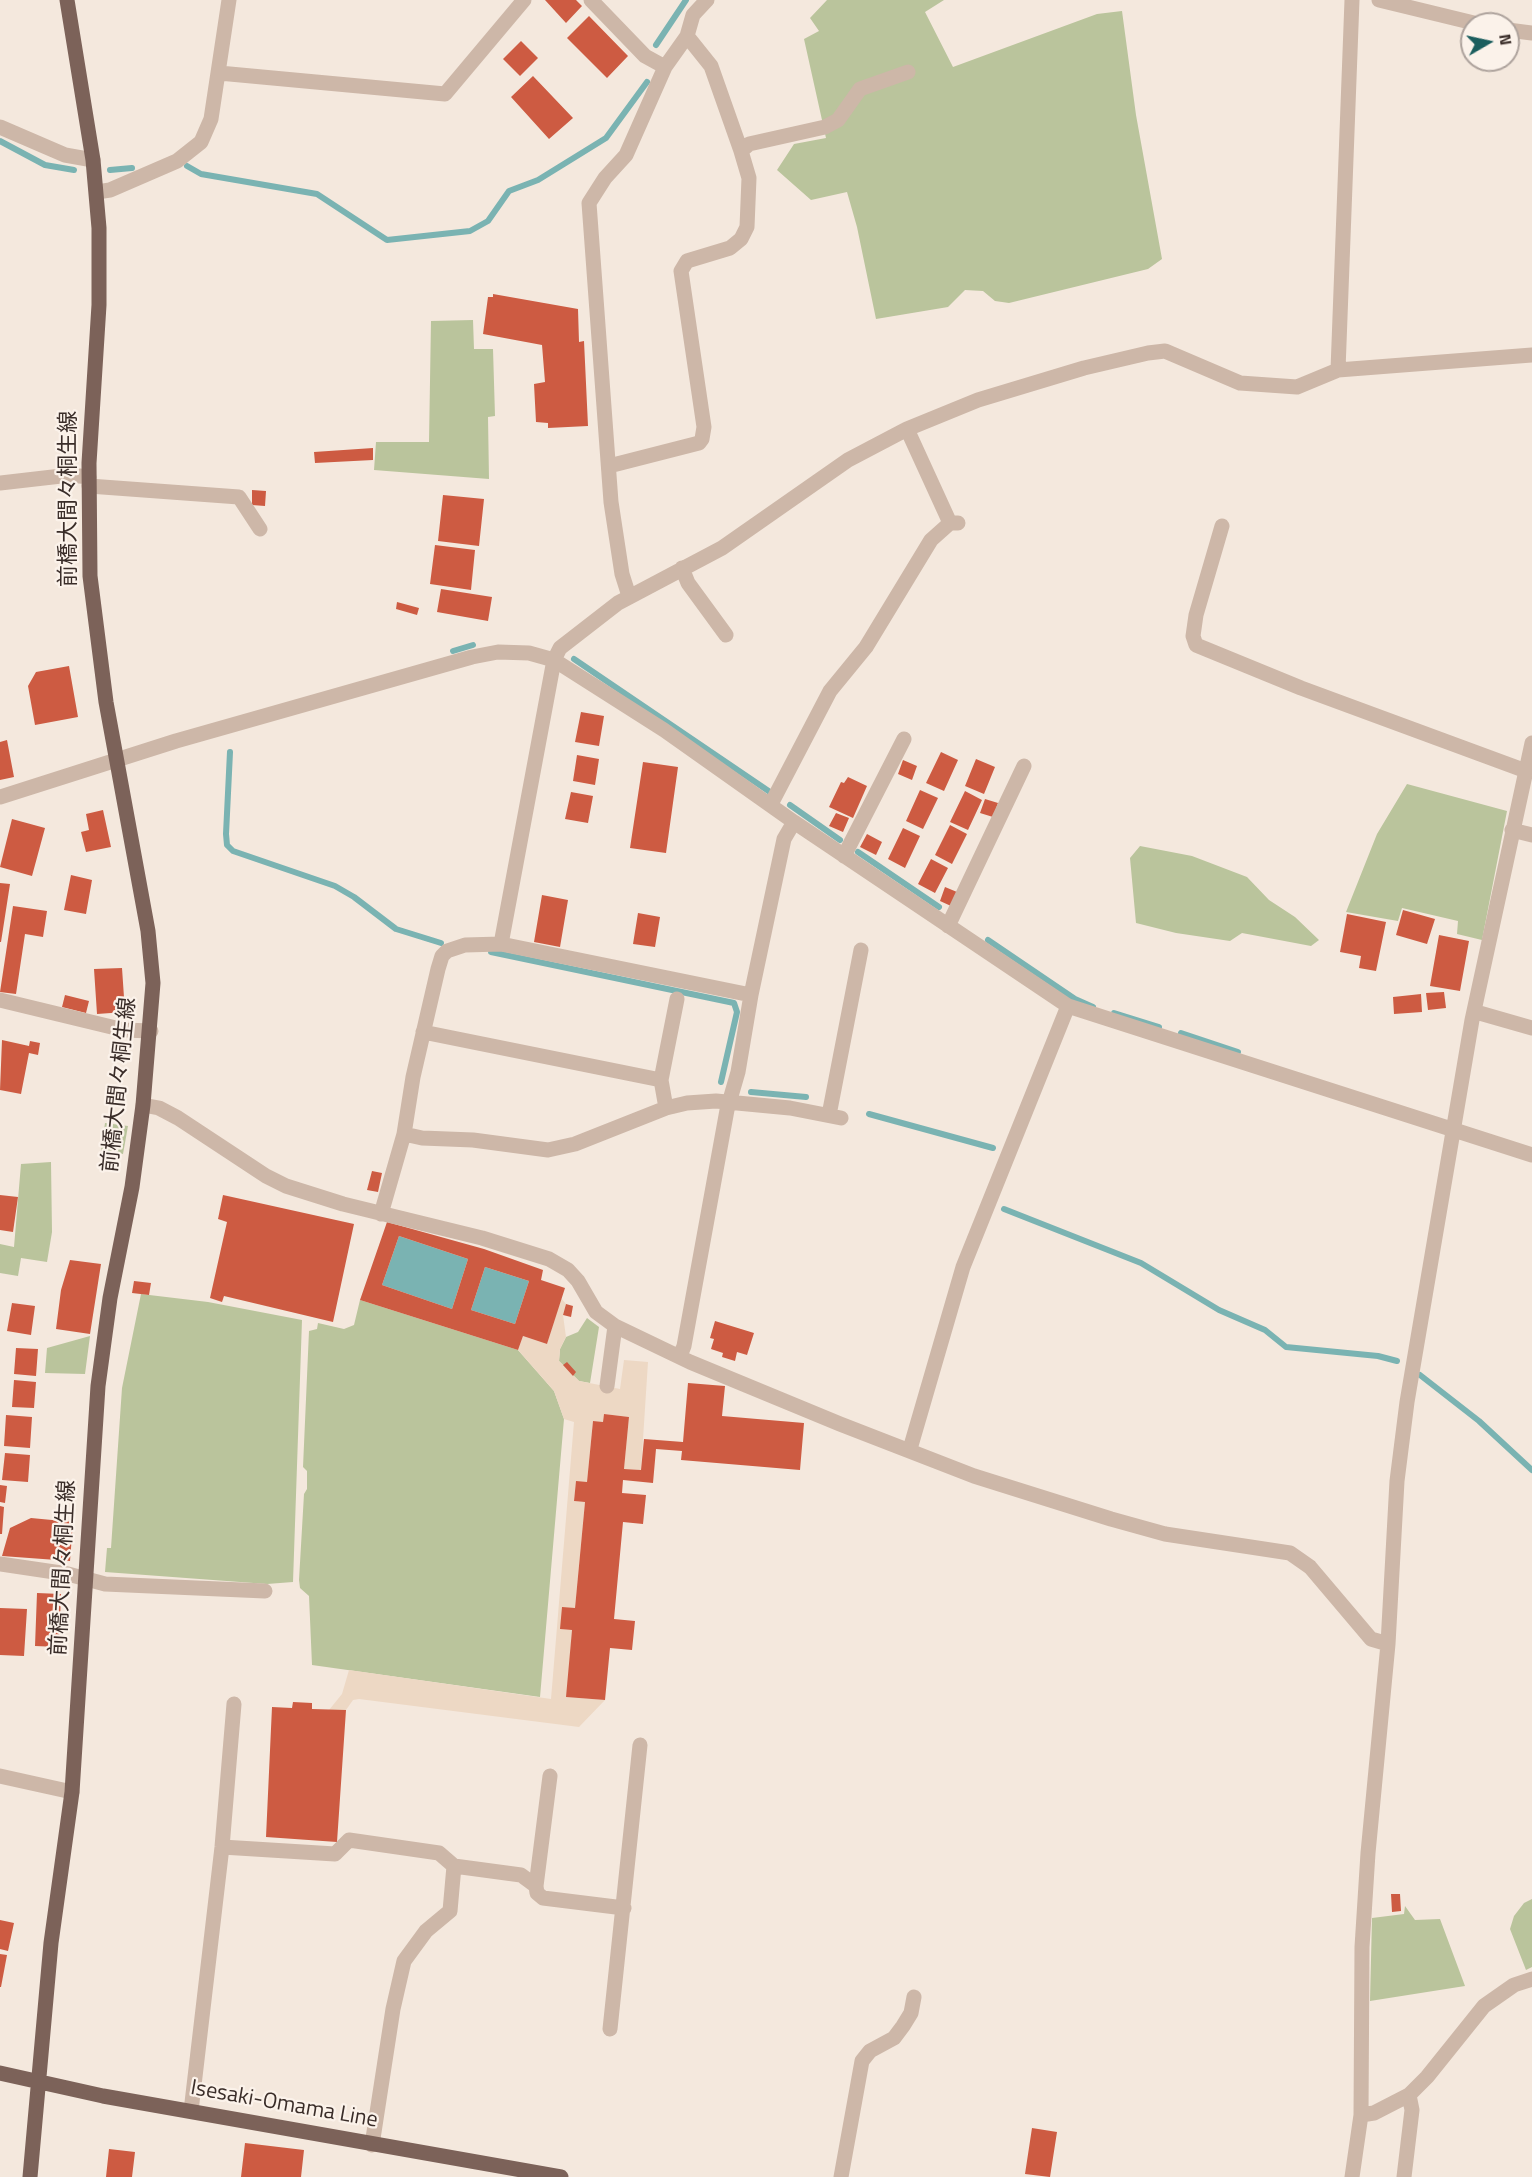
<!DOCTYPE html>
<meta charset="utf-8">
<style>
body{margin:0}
#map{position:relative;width:1532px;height:2177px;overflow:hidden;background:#f4e8dd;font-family:"Titillium Web",sans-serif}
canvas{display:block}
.north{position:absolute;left:1460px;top:12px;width:60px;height:60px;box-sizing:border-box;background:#fbf2ea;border:2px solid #aea39d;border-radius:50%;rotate:81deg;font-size:16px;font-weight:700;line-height:24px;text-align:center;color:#3a2d29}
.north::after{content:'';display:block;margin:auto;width:21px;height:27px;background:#1b5e5e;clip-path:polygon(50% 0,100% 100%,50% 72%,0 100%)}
</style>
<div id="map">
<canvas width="1532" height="2177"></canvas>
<div class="north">N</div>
</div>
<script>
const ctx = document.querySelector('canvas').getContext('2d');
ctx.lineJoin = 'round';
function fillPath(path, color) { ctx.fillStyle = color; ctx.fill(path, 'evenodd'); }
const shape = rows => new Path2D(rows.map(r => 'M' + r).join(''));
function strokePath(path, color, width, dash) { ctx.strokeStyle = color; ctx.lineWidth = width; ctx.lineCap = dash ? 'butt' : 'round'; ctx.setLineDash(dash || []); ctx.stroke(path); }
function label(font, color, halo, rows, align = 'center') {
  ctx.font = font + ' "Titillium Web","Noto Sans JP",sans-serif'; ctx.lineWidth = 4.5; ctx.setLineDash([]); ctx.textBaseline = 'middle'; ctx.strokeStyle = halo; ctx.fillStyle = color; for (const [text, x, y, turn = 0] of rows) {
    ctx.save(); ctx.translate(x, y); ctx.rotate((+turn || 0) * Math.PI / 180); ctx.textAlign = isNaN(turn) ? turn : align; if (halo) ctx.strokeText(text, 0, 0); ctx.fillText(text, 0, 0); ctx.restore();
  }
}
const green = shape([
 [827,0,944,0,925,12,953,67,1097,14,1122,11,1136,115,1162,259,1148,269,1009,303,995,301,983,291,965,290,948,307,876,319,857,227,847,192,811,200,777,170,794,144,826,138,804,39,819,31,810,18],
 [473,320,474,349,493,349,495,416,488,417,489,479,374,470,376,442,429,442,431,321],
 [1407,784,1507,811,1482,940,1457,934,1458,921,1402,908,1398,921,1346,912,1377,834],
 [1140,846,1192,856,1247,877,1269,900,1295,917,1319,940,1311,946,1242,933,1230,941,1176,933,1136,923,1130,858],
 [105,1123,128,1126,123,1154,101,1151],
 [51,1162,52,1232,47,1262,21,1258,18,1276,0,1273,0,1244,14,1247,21,1164],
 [141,1294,208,1302,302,1320,293,1582,267,1584,105,1572,107,1548,111,1548,122,1388],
 [360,1300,518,1350,554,1391,564,1419,540,1697,312,1665,309,1596,300,1588,299,1580,304,1494,307,1489,307,1471,303,1467,309,1331,317,1329,318,1323,344,1329,354,1325],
 [587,1318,599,1327,590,1383,579,1381,559,1361,560,1349,566,1337,578,1332],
 [90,1336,85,1374,45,1373,47,1348],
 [1532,1899,1532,1967,1526,1970,1510,1929,1514,1916,1524,1903],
 [1405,1906,1415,1920,1440,1919,1465,1986,1370,2001,1372,1918,1404,1914]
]);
const plaza = shape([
 [561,1298,566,1304,563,1315,566,1337,560,1349,559,1361,579,1381,620,1389,624,1360,648,1362,641,1470,624,1469,629,1417,604,1414,603,1422,593,1421,587,1482,576,1482,574,1501,585,1502,575,1608,560,1629,572,1630,567,1697,605,1700,579,1727,359,1699,353,1700,346,1710,329,1710,342,1694,349,1670,551,1699,574,1422,564,1419,554,1391,518,1350,523,1336,547,1344]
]);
const water = shape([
 [399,1236,468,1259,452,1309,382,1285],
 [485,1267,529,1281,515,1324,471,1310]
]);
const stream = shape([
 [656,45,686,0],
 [0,141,45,165,74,170],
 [187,166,201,174,317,194,387,240,470,231,488,221,509,191,538,180,606,138,647,82],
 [110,170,132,168],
 [453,651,473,645],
 [574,659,770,792],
 [230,752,226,834,227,845,233,851,335,886,354,897,396,929,441,943],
 [790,805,840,840],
 [858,852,939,907],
 [988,940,1075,999,1093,1007],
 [491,952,734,1003,737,1012,721,1082],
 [1114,1013,1159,1027],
 [1181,1033,1238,1052],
 [751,1092,806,1097],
 [869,1114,993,1148],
 [1004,1209,1141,1263,1219,1310,1265,1330,1286,1347,1378,1356,1397,1361],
 [1420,1375,1479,1421,1532,1470]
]);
const building = shape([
 [545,0,576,0,582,6,566,23],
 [589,16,628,56,607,78,567,38],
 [521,41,538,58,520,76,503,59],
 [533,76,573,118,549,139,511,97],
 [493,294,578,309,579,342,584,341,588,426,548,428,548,423,536,422,534,384,545,382,542,345,483,334,488,297,493,297],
 [373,448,373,460,315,463,314,452],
 [252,490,266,491,265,506,252,505],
 [443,495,484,499,479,546,438,541],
 [435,545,475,550,471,590,430,584],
 [441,589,492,597,488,621,437,612],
 [397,602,419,608,417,615,396,609],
 [69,666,78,717,35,725,28,686,36,672],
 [581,712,604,716,599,746,575,742],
 [7,740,14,777,0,780,0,742],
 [941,752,958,760,944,791,926,783],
 [577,755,599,759,595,785,573,781],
 [976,759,995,767,984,794,965,786],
 [903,760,917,766,912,780,898,774],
 [643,762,678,767,666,853,630,848],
 [848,777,867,786,853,818,829,807,841,782,844,783],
 [920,790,938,798,923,829,906,821],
 [965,791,982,800,968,830,950,822],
 [571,792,593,796,588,823,565,819],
 [985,799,998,803,993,817,980,813],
 [103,810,111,847,86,852,81,832,89,830,86,814],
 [836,813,849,818,843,832,829,826],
 [12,819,45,828,32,876,0,867],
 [950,825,967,834,952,864,935,855],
 [903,828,920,836,905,868,888,859],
 [867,834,882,842,876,855,860,847],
 [931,859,948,868,935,893,918,884],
 [71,875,92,880,86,914,64,910],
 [0,883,10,884,1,942,0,942],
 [945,887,957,892,951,906,940,901],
 [542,895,568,900,560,947,534,942],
 [13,906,47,911,43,937,25,934,16,994,0,992],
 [1403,910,1435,919,1427,944,1396,935],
 [638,913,660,917,655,947,633,944],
 [1347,914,1386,922,1376,971,1359,968,1361,956,1340,952],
 [1439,935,1469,941,1460,991,1430,986],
 [122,968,125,1012,97,1014,94,969],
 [1444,992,1446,1008,1428,1010,1426,993],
 [1421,994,1422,1012,1394,1014,1393,997],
 [65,995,89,1001,86,1013,62,1007],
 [2,1040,29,1046,30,1041,40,1043,38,1055,29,1053,21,1094,0,1090],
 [372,1171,382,1173,378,1192,367,1190],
 [0,1195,18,1197,13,1232,0,1230],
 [223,1195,354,1224,333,1322,224,1296,222,1302,210,1298,227,1222,218,1219],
 [387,1222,484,1249,543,1270,541,1280,565,1288,547,1344,523,1336,518,1350,360,1300],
 [399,1236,468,1259,452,1309,382,1285],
 [485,1267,529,1281,515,1324,471,1310],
 [70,1260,101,1264,90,1334,56,1329,61,1290],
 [134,1281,151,1283,149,1295,132,1293],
 [12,1303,35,1306,31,1335,7,1331],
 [566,1304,573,1306,571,1317,563,1315],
 [715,1321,754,1333,747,1355,737,1352,735,1361,722,1357,723,1353,711,1349,714,1339,710,1338],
 [16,1348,38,1349,36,1376,14,1374],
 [567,1362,576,1372,573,1376,563,1365],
 [14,1380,36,1382,34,1408,12,1407],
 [688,1383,725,1386,722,1416,804,1423,800,1470,681,1460,682,1451,656,1449,653,1483,623,1480,622,1493,646,1495,643,1524,623,1522,614,1619,635,1621,632,1650,610,1648,605,1700,566,1697,572,1630,560,1629,562,1607,575,1608,585,1502,574,1501,576,1481,587,1482,593,1421,603,1422,604,1414,629,1417,624,1469,641,1470,644,1439,683,1442],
 [6,1415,32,1417,30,1448,4,1446],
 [5,1453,30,1455,28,1482,2,1480],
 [0,1485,7,1486,5,1503,0,1502],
 [0,1506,4,1507,2,1534,0,1534],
 [31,1518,73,1522,70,1561,2,1556,10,1528],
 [37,1593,61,1594,59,1647,35,1646],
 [0,1608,27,1609,24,1656,0,1655],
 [293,1702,312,1703,312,1709,346,1710,337,1842,266,1837,272,1707,292,1708],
 [1391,1894,1400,1894,1401,1911,1392,1912],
 [0,1920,14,1923,8,1951,0,1949],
 [0,1954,7,1955,1,1987,0,1987],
 [1032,2128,1057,2132,1050,2177,1025,2174],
 [245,2143,304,2150,301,2177,241,2177],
 [109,2149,135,2152,132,2177,106,2177]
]);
const minor = shape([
 [591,0,645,56,665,67],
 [1379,0,1478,24],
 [1508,30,1532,33],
 [219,73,445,94,524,0],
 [0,127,65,155,93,160],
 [741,151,749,144,825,127,838,120,860,89,908,72],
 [97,192,110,190,177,161,201,142,211,119,229,0],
 [1338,370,1352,0],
 [907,429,950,523],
 [609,466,699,443,702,439,704,427,681,271,687,261,730,248,741,239,747,227,749,178,741,151,711,66,687,36],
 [0,483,70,475,89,477],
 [89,486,239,497,260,529],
 [1222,526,1196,615,1193,636,1196,645,1301,688,1526,771],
 [682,568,688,583,726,635],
 [629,596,622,574,611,502,589,203,605,178,626,155,665,67,687,36,693,15,707,0],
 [0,797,176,741,472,657,498,652,529,653,554,660,664,730,794,822,1068,1006,1532,1155],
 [771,804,830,691,866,647,931,540,950,523,958,523],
 [1512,830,1532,835],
 [844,856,904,739],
 [948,926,1024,766],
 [501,944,554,660,560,648,618,603,722,548,848,460,907,429,978,400,1084,368,1148,353,1165,351,1240,383,1297,387,1338,370,1532,355],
 [0,1000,124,1030,151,1031],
 [1476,1012,1532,1028],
 [423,1032,661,1080],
 [143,1105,159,1108,178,1118,266,1176,286,1186,343,1204,482,1238,549,1259,568,1270,578,1281,596,1312,615,1326,690,1362,840,1424,974,1476,1111,1519,1165,1534,1290,1553,1310,1567,1371,1639,1388,1644],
 [666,1108,661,1080,677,999],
 [829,1115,861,950],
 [404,1134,422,1138,473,1140,548,1150,575,1144,666,1108,687,1103,716,1101,790,1108,841,1118],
 [381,1214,404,1134,413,1077,438,969,442,956,447,951,465,945,501,944,751,995],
 [680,1356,684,1346,727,1110,738,1072,751,995,784,839,794,822],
 [607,1386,615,1326],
 [910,1449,963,1267,1068,1006],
 [0,1564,68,1574,105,1584,265,1591],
 [0,1776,72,1792],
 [222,1847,335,1854,349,1840,439,1853,454,1866,521,1875,536,1886,537,1893,543,1898,624,1908],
 [536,1886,550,1776],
 [610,2029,640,1745],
 [191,2111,222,1847,234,1704],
 [1361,2115,1374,2113,1409,2095,1427,2077,1484,2006,1514,1985,1532,1979],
 [372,2145,393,2009,404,1961,426,1931,450,1911,454,1866],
 [841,2177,862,2061,870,2051,894,2038,903,2026,911,2013,914,1997],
 [1352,2177,1361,2115,1362,1947,1368,1853,1388,1644,1397,1481,1407,1402,1472,1020,1532,743],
 [1404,2177,1412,2110,1409,2095]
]);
const major = shape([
 [0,2073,103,2096,561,2177],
 [30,2177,51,1943,72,1792,98,1386,110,1298,132,1187,143,1105,153,983,148,931,106,702,90,576,89,463,99,305,99,228,93,160,67,0]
]);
const streetNames = [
 ["前橋大間々桐生線",70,499,-90],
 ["前橋大間々桐生線",120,1085,-84],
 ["前橋大間々桐生線",64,1568,-87],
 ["Isesaki-Omama Line",284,2105,10]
];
fillPath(green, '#bac49c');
fillPath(plaza, '#edd8c4');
fillPath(water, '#7ab3b2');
strokePath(stream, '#7ab3b2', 6);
fillPath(building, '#cd5b42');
strokePath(minor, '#cdb7a8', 15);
strokePath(major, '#7c6259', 15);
label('22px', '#3a2d29', '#fbf2ea', streetNames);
</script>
